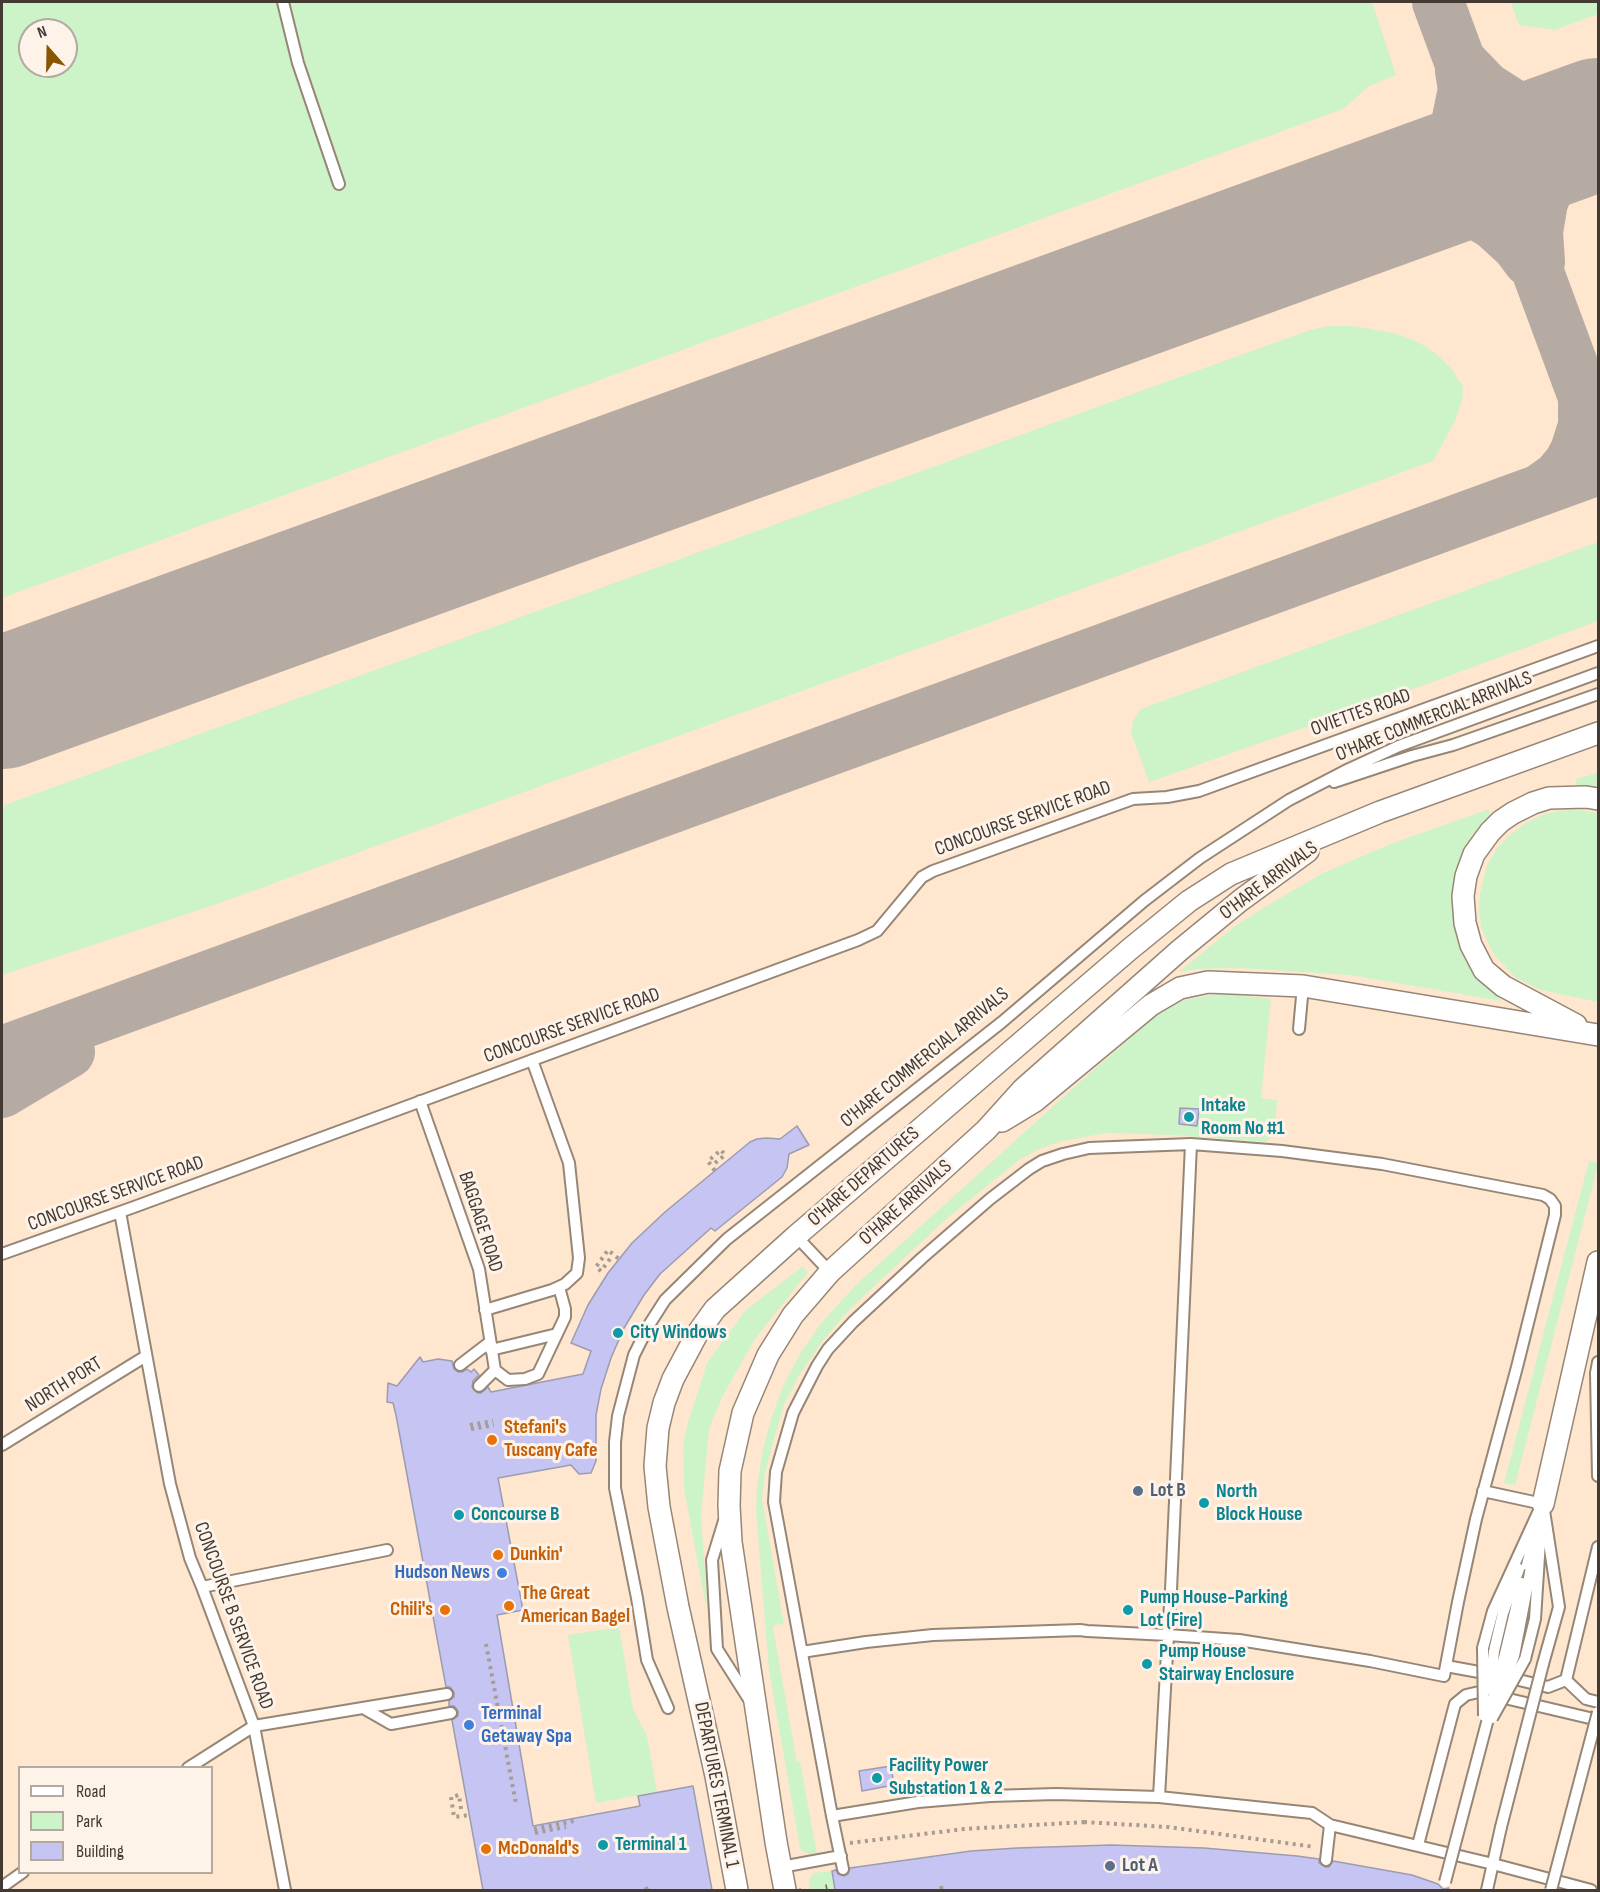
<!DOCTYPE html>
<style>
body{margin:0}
#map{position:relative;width:1600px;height:1892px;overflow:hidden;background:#fef3e9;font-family:"Sofia Sans Condensed",sans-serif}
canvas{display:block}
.frame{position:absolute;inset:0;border:3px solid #423a33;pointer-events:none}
.legend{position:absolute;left:18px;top:1766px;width:195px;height:108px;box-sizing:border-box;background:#fef3e9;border:2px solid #b3a9a0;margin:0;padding:8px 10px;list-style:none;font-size:18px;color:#423a33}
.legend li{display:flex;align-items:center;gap:12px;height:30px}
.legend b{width:30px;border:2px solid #b3a9a0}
.north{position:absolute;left:18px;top:18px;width:60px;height:60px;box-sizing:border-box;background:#fef3e9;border:2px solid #b3a9a0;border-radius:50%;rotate:340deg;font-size:16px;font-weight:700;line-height:24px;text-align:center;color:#423a33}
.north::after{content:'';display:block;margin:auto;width:21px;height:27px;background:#850;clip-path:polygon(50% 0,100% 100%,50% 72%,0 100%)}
</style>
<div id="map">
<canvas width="1600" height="1892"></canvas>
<div class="frame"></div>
<ul class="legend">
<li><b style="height:8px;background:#fff"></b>Road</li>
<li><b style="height:16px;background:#cdf4c9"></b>Park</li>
<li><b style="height:16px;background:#c5c4f3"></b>Building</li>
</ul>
<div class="north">N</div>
</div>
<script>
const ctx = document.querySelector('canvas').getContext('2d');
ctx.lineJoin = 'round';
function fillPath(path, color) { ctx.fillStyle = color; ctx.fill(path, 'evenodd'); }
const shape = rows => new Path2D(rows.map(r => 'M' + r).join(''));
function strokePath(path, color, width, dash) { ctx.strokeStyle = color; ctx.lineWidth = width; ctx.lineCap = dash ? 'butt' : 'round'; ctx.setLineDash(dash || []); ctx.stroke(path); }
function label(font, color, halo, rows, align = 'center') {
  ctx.font = font + ' "Sofia Sans Condensed",sans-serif'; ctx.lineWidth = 6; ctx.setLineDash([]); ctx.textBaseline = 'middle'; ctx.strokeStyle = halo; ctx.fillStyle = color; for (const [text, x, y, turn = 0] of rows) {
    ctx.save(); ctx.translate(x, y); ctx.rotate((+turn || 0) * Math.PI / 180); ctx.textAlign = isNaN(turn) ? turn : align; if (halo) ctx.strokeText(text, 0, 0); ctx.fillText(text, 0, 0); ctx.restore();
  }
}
const built = shape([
 [2,2,1598,2,1598,1890,2,1890],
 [30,30,66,30,66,66,30,66],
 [20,1768,212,1768,212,1872,20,1872]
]);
const green = shape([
 [2,2,1372,2,1396,75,1369,86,1343,109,2,598],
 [30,30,66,30,66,66,30,66],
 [1511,2,1598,2,1598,14,1555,30,1519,25],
 [1328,326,1354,326,1398,334,1418,342,1435,353,1451,368,1463,387,1462,401,1455,421,1433,461,217,904,2,975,2,806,1185,375,1310,330],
 [1598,542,1598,621,1389,698,1149,782,1131,733,1133,720,1141,709],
 [1598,773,1598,790,1576,786,1576,779],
 [1489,809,1490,818,1467,851,1479,976,1502,1001,1350,975,1241,968,1197,969,1181,972,1180,971,1235,926,1268,905,1321,874,1388,845],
 [1577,810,1598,813,1598,1002,1541,990,1515,977,1495,956,1488,943,1481,927,1479,910,1480,894,1487,865,1498,847,1510,835,1526,823,1542,815,1559,811],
 [1223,993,1271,999,1261,1098,1277,1100,1274,1135,1265,1142,1173,1135,1106,1133,1058,1142,1037,1150,1019,1160,947,1218,851,1308,824,1339,798,1377,784,1405,774,1439,765,1474,762,1499,784,1624,775,1625,773,1628,797,1762,800,1762,817,1854,811,1855,804,1852,800,1848,769,1671,756,1511,757,1486,763,1449,771,1419,783,1386,801,1352,822,1322,858,1283,1080,1082,1158,1014,1184,1000],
 [1589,1161,1598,1163,1598,1165,1515,1485,1504,1483],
 [803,1266,808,1272,755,1339,722,1397,709,1429,701,1516,707,1602,705,1602,684,1488,683,1445,688,1422,707,1363,745,1311],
 [619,1627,633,1709,647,1736,657,1792,596,1803,568,1635],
 [832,1871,835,1890,810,1890,809,1878,814,1873]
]);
const taxiway = shape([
 [1438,2,1584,397,1584,426,1576,451,1569,464,1558,477,1540,490],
 [1461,62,1486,88,1525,113,1570,124,1598,120],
 [1376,203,1408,189,1437,162,1456,128,1464,89,1461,71],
 [1372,205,1401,200,1432,200,1451,204,1474,212,1494,224,1517,245,1529,261],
 [1539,262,1537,232,1542,202,1553,176,1567,154,1585,137,1598,128],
 [2,1052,1598,469],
 [2,1092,69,1052]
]);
const runway = shape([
 [2,703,1598,124]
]);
const building = shape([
 [1180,1108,1199,1109,1197,1126,1179,1124,1180,1108],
 [797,1126,809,1145,789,1154,787,1168,782,1177,715,1231,711,1228,660,1274,644,1295,624,1328,611,1358,601,1389,596,1415,596,1461,591,1473,579,1474,571,1465,498,1478,523,1610,497,1615,533,1826,640,1806,638,1796,693,1786,712,1890,483,1890,452,1720,458,1716,458,1711,454,1706,449,1706,449,1701,454,1697,454,1692,450,1687,446,1687,396,1415,393,1403,387,1402,388,1383,397,1386,420,1357,423,1362,438,1359,452,1361,454,1369,458,1372,462,1372,467,1369,471,1372,474,1369,479,1375,473,1381,472,1387,478,1393,481,1393,488,1387,491,1392,583,1374,591,1351,571,1343,588,1305,608,1273,632,1243,665,1212,750,1142,757,1139,766,1138,780,1139,797,1126],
 [891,1766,894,1785,862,1791,859,1771,891,1766],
 [1111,1845,1204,1848,1297,1856,1319,1859,1319,1863,1325,1867,1329,1867,1333,1861,1412,1875,1438,1884,1443,1889,1449,1888,1448,1890,835,1890,832,1871,836,1870,838,1874,844,1876,848,1874,850,1868,971,1851,1017,1848,1111,1845]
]);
const path = shape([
 [715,1163,725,1155,721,1150,708,1161,715,1171],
 [610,1259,601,1271,596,1267,608,1250,619,1259],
 [470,1425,493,1421],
 [471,1429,494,1425],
 [486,1644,516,1804],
 [461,1809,459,1795,451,1797,454,1817,469,1815],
 [1084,1822,1168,1827,1315,1847],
 [534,1829,574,1821],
 [535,1833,566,1827],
 [669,1842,681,1840],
 [850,1843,964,1829,1085,1822],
 [941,1886,942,1890],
 [646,1887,647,1890]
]);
const service = shape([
 [283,2,298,63,339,184],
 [1334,782,1412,756,1453,745,1598,694],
 [1299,1029,1303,986],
 [420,1101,479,1269,495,1370,479,1386],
 [120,1212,170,1484,190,1558,202,1587,254,1726,285,1890],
 [796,1236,830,1272],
 [2,1254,134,1207,858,940,877,931,922,877,933,871,1133,799,1167,797,1199,791,1598,646],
 [485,1310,552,1290,565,1284,577,1273,579,1258,569,1163,532,1060],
 [491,1350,557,1334],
 [1598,1362,1596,1373,1598,1476],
 [460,1365,490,1342],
 [495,1370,508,1380,525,1379,538,1374,565,1317,565,1309,559,1287],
 [2,1445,146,1356],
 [1483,1491,1543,1504],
 [1543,1504,1559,1607,1543,1664],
 [724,1521,712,1560,717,1649,750,1701],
 [1527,1565,1536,1530],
 [202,1587,387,1550],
 [1483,1648,1493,1611,1542,1504],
 [1494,1651,1503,1613,1519,1569],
 [802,1652,866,1642,933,1635,1080,1630,1087,1631,1168,1635,1239,1640,1370,1661,1444,1676,1458,1602,1476,1519,1517,1367,1555,1215,1555,1206,1550,1199,1543,1195,1382,1164,1282,1151,1191,1144,1089,1148,1063,1154,1042,1161,1029,1169,990,1199,922,1258,853,1322,828,1349,817,1366,793,1413,776,1472,774,1502,832,1816,918,1802,990,1796,1056,1794,1159,1797,1168,1635,1171,1590,1191,1144],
 [1505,1654,1522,1583],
 [1514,1656,1533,1557],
 [1525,1659,1535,1619,1541,1525],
 [1446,1666,1490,1674],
 [1506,1677,1548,1687,1566,1680],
 [1566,1680,1598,1547],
 [1566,1680,1586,1699,1598,1702],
 [363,1708,391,1724,451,1713],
 [668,1708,647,1660,637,1598,615,1488,615,1442,618,1416,634,1355,649,1325,665,1300,727,1239,1002,1022,1144,901,1200,858,1289,800,1349,769,1399,746,1598,673],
 [188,1768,254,1726,447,1694],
 [1159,1797,1312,1813,1330,1825,1493,1864,1591,1890],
 [832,1816,843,1869],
 [1418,1845,1455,1704,1466,1695,1479,1692,1598,1720],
 [1326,1860,1330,1825],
 [781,1867,841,1856],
 [2,1887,23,1872],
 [1487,1890,1501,1827]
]);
const minor = shape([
 [1576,1025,1503,986,1484,970,1471,945,1465,923,1463,896,1466,876,1474,854,1490,832,1501,821,1513,813,1533,803,1549,798,1586,797,1598,799],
 [1002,1121,1035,1101,1151,1005,1180,988,1208,982,1303,986,1598,1035],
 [1543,1504,1598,1262],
 [737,1890,716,1776,678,1607,659,1507,655,1466,658,1428,664,1403,673,1379,697,1334,715,1309,796,1236,1130,949,1189,901,1231,874,1380,812,1598,733],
 [785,1890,776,1842,731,1542,729,1506,730,1471,743,1413,768,1355,793,1315,830,1272,986,1130,1023,1089,1180,950,1241,900,1308,851]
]);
const tram = shape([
 [826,1885,827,1890],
 [800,1889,800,1890]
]);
const serviceBridge = shape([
 [1483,1648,1484,1716],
 [1490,1689,1494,1651],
 [1501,1689,1514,1656],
 [1492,1718,1525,1659],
 [1501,1827,1543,1664],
 [1445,1882,1505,1654],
 [1551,1890,1598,1712]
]);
const markers = [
 [1189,1117,6,"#0f9aa8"],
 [618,1333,6,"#0f9aa8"],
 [492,1440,6,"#e8710a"],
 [1138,1491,6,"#5c6f8a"],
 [1204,1503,6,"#0f9aa8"],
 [459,1515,6,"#0f9aa8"],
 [498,1555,6,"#e8710a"],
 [502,1573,6,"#3f7fe0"],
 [509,1606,6,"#e8710a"],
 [445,1610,6,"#e8710a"],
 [1128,1610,6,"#0f9aa8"],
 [1147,1664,6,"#0f9aa8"],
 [469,1725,6,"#3f7fe0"],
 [877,1778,6,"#0f9aa8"],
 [603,1845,6,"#0f9aa8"],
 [486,1849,6,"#e8710a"],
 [1110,1866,6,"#5c6f8a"]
];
const streetNames = [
 ["OVIETTES ROAD",1361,713,-20],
 ["O'HARE COMMERCIAL ARRIVALS",1434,717,-22],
 ["CONCOURSE SERVICE ROAD",1023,819,-20],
 ["O'HARE ARRIVALS",1269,881,-37],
 ["CONCOURSE SERVICE ROAD",572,1026,-20],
 ["O'HARE COMMERCIAL ARRIVALS",925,1058,-39],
 ["O'HARE DEPARTURES",864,1177,-41],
 ["CONCOURSE SERVICE ROAD",116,1194,-20],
 ["O'HARE ARRIVALS",906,1203,-42],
 ["BAGGAGE ROAD",480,1222,72],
 ["NORTH PORT",64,1385,-32],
 ["CONCOURSE B SERVICE ROAD",233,1616,70],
 ["DEPARTURES TERMINAL 1",716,1785,79]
];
const cultureNames = [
 ["Intake",1201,1106],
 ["Room No #1",1201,1129],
 ["City Windows",630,1333],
 ["North",1216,1492],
 ["Block House",1216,1515],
 ["Concourse B",471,1515],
 ["Pump House-Parking",1140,1598],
 ["Lot (Fire)",1140,1621],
 ["Pump House",1159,1652],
 ["Stairway Enclosure",1159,1675],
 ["Facility Power",889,1766],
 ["Substation 1 & 2",889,1789],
 ["Terminal 1",615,1845]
];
const foodNames = [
 ["Stefani's",504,1428],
 ["Tuscany Cafe",504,1451],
 ["Dunkin'",510,1555],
 ["The Great",521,1594],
 ["American Bagel",521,1617],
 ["Chili's",433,1610,"right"],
 ["McDonald's",498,1849]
];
const serviceNames = [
 ["Lot B",1150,1491],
 ["Lot A",1122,1866]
];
const shopNames = [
 ["Hudson News",490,1573],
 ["Terminal",481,1714,"left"],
 ["Getaway Spa",481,1737,"left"]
];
fillPath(built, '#ffe6cf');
fillPath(green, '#cdf4c9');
strokePath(taxiway, '#b5aba2', 52);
strokePath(runway, '#b5aba2', 132);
fillPath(building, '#c5c4f3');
strokePath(building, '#9c9cb1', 1.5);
strokePath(service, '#968676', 14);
strokePath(minor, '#968676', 24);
strokePath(path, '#a59c93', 4, [3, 4.5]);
strokePath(service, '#fff', 10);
strokePath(minor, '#fff', 21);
strokePath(tram, '#6c635b', 1.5);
strokePath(serviceBridge, '#968676', 14, []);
strokePath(serviceBridge, '#fff', 10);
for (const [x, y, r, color] of markers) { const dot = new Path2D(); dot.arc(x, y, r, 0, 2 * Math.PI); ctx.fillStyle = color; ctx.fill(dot); strokePath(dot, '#fef3e9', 2); }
label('20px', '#423a33', '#fef3e9', streetNames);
label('bold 20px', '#0d838f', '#fef3e9', cultureNames, 'left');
label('bold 20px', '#c56008', '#fef3e9', foodNames, 'left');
label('bold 20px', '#4e5e75', '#fef3e9', serviceNames, 'left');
label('bold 20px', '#366cbe', '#fef3e9', shopNames, 'right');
</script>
